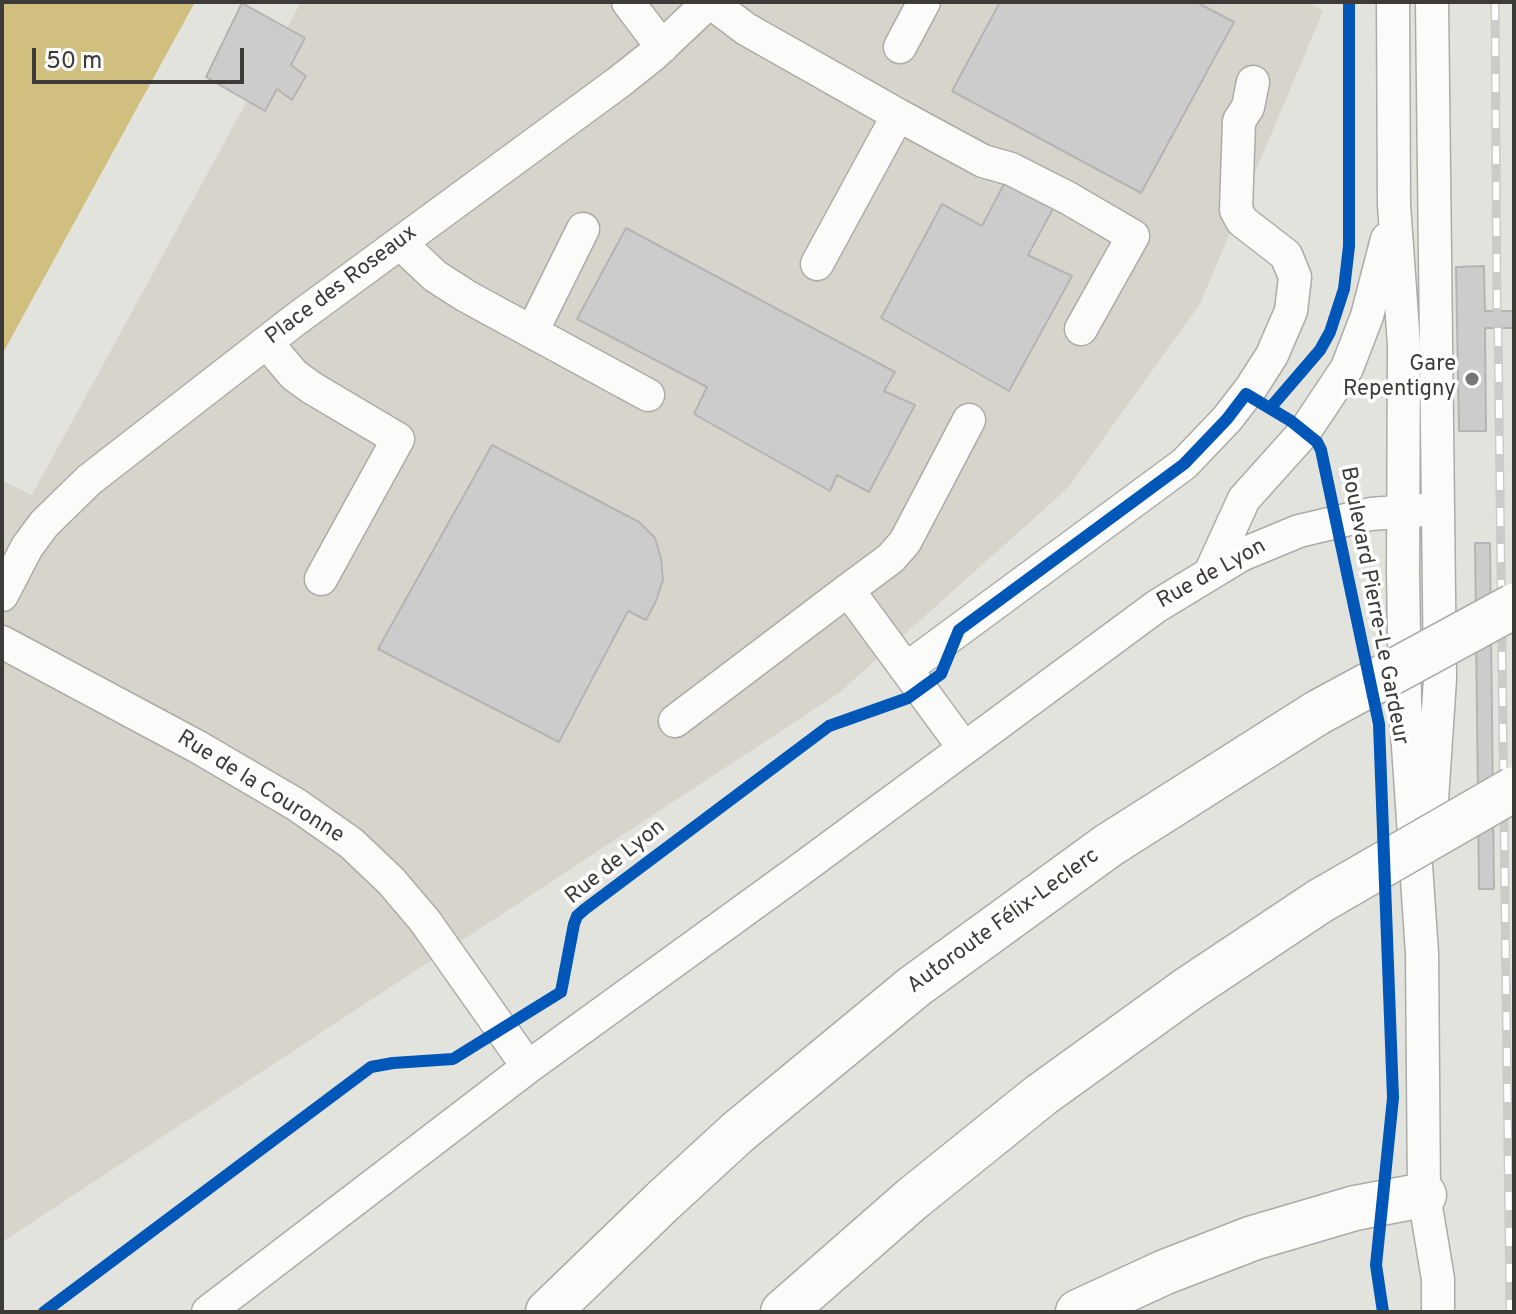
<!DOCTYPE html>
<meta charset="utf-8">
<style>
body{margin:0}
#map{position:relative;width:1516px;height:1314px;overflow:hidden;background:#e3e3de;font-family:Overpass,sans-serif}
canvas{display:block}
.frame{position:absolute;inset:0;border:4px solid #3c3b38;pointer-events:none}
.scale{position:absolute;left:32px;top:48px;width:212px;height:36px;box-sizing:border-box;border:4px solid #3c3b38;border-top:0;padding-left:10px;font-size:24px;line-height:28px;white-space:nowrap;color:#3c3b38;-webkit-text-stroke:6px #fff;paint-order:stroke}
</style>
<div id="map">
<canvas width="1516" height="1314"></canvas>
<div class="frame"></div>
<div class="scale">50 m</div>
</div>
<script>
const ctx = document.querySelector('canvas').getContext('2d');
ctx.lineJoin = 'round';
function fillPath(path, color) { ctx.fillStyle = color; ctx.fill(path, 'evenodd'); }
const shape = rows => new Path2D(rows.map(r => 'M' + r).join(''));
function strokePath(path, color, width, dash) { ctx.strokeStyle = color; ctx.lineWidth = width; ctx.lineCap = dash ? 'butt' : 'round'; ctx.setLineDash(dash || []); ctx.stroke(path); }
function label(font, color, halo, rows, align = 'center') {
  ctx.font = font + ' Overpass,sans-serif'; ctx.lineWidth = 7; ctx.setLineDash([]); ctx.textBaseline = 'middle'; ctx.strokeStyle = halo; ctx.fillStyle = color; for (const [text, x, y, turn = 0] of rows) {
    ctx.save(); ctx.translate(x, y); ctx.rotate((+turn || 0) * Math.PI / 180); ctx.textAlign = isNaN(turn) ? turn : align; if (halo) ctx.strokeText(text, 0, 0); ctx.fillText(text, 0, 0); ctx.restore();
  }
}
const built = shape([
 [301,2,1307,2,1323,11,1200,304,1068,488,839,693,2,1242,2,480,32,495]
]);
const water = shape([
 [2,2,195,2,4,351,2,351]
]);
const building = shape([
 [1000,2,1196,2,1234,22,1141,193,952,91,1000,2],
 [242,3,305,38,291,65,306,76,292,100,277,89,265,111,206,77,242,3],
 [1005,182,1054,207,1028,255,1072,276,1009,391,881,318,942,204,982,226,1005,182],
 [626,228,895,372,884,391,915,405,869,492,837,475,830,491,694,414,707,387,577,319,626,228],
 [1484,266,1485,311,1514,311,1514,328,1485,328,1486,431,1459,431,1456,267,1484,266],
 [492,445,639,522,655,538,661,558,663,580,656,601,646,620,628,611,559,742,378,649,492,445],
 [1475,543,1490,543,1494,889,1479,889,1475,543]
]);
const minor = shape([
 [628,2,662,47],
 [710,2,746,29,898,115,817,264],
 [1393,2,1394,205,1404,345,1403,571,1405,702,1422,953,1424,1195,1438,1279,1438,1312],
 [900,47,924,2],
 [898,115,983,161,1011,169,1068,198,1133,236,1081,329],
 [400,243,435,276,466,296,648,395],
 [532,332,583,229],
 [267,343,294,375,312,388,398,439,321,579],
 [1211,571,1244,499,1305,431,1347,368,1367,316,1387,239],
 [848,590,891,558,905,542,969,420],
 [2,595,27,547,44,524,89,480,295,320,619,82,653,55,709,2],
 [2,642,198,747,297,805,351,843,391,881,425,921,528,1067],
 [906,669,1184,464,1227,419,1251,388,1272,355,1291,311,1295,277,1286,255,1242,221,1236,210,1239,121,1248,107,1253,82],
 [675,721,848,590,964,748],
 [1430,830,1440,679,1432,2],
 [208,1312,528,1067,797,872,1157,606,1241,555,1299,531,1371,514,1437,509]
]);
const highway = shape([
 [548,1312,663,1201,738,1132,915,986,1109,845,1317,713],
 [783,1312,912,1199,1041,1095,1188,989,1320,901],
 [1078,1312,1165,1272,1253,1238,1355,1208,1424,1195]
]);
const rail = shape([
 [1495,2,1497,311],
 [1498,328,1510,1312]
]);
const highwayBridge = shape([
 [1317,713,1514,606],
 [1320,901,1514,789]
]);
const cycleway = shape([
 [1271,407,1320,350,1330,332,1344,289,1349,246,1349,2],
 [44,1312,371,1067,393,1063,453,1059,561,992,574,924,577,916,585,909,829,726,908,698,941,674,959,630,1184,464,1227,419,1246,394,1291,421,1317,442,1321,450,1379,724,1393,1098,1376,1265,1383,1312]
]);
const markers = [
 [1472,379,8,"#767672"]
];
const streetNames = [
 ["Place des Roseaux",342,286,-37],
 ["Rue de Lyon",1212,575,-29],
 ["Boulevard Pierre-Le Gardeur",1373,606,79],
 ["Rue de la Couronne",260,788,32],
 ["Rue de Lyon",616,863,-39],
 ["Autoroute Félix-Leclerc",1004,922,-36]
];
const poiNames = [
 ["Gare",1456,366],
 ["Repentigny",1456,391]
];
fillPath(built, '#d7d5cb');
fillPath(water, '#d1bf7f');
fillPath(building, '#cbcccb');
strokePath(building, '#b4b4b3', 2);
strokePath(minor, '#ababa7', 35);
strokePath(highway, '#ababa7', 47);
strokePath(minor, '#fbfbfa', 32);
strokePath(highway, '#fbfbfa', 44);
strokePath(rail, '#cbcbca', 9);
strokePath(rail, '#fff', 6, [18]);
strokePath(highwayBridge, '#ababa7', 47, []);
strokePath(highwayBridge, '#fbfbfa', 44);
strokePath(cycleway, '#0057b8', 12);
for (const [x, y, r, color] of markers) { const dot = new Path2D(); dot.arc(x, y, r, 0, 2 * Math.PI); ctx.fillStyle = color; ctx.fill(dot); strokePath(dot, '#fff', 3); }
label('22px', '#3c3b38', '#fff', streetNames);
label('22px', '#3c3b38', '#fff', poiNames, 'right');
</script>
